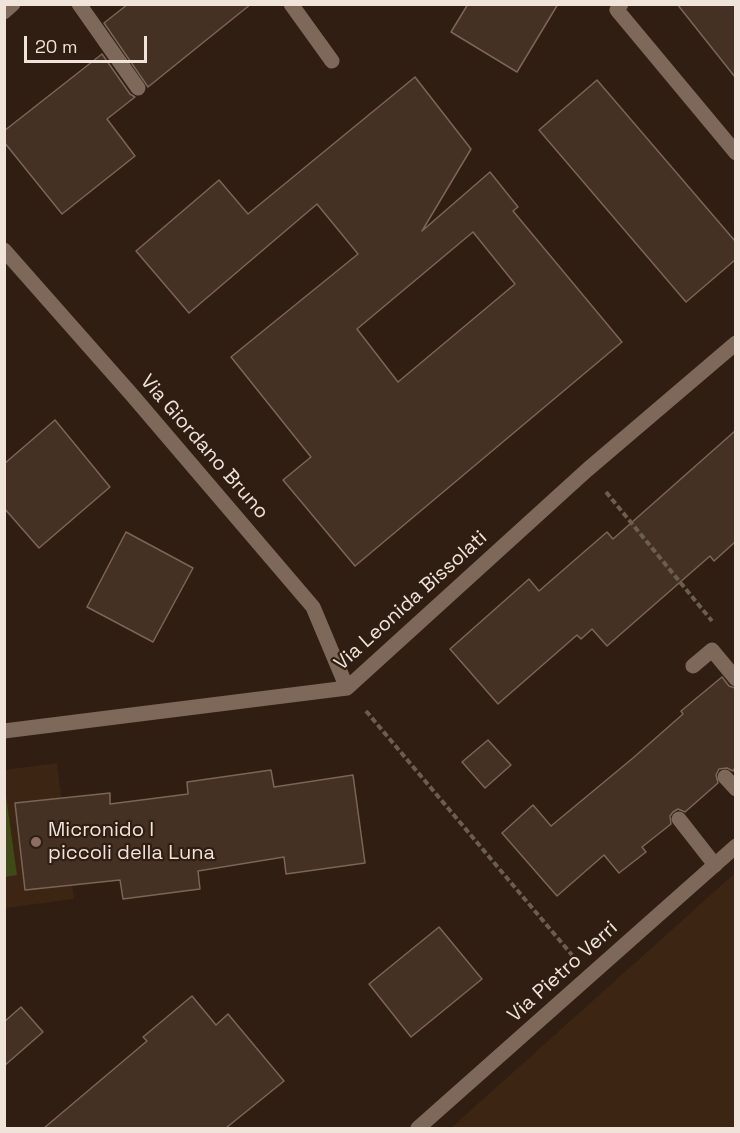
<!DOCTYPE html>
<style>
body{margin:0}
#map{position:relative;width:740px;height:1133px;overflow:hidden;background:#2f1e11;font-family:"Space Grotesk",sans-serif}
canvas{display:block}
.frame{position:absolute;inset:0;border:6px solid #efe3da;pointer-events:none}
.scale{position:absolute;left:24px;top:36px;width:123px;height:27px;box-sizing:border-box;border:3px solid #efe3da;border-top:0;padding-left:8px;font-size:18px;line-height:21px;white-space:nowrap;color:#efe3da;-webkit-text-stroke:4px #2f1e11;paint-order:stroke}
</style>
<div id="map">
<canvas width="740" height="1133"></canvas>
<div class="frame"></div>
<div class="scale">20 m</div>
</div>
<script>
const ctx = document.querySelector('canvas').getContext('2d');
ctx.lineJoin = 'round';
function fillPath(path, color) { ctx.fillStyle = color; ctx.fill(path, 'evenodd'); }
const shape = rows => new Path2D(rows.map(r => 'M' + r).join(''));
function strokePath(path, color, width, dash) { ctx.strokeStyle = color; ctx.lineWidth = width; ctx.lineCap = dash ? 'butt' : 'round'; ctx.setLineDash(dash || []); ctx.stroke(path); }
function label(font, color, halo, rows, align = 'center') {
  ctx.font = font + ' "Space Grotesk",sans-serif'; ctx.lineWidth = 4.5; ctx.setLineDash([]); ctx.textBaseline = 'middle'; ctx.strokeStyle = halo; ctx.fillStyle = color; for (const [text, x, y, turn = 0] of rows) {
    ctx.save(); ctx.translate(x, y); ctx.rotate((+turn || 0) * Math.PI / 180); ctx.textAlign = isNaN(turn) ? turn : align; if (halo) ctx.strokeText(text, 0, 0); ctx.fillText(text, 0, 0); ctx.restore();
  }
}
const built = shape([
 [57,763,74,899,5,908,4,770],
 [735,873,735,1128,451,1128]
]);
const green = shape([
 [4,782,17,875,5,877,4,877]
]);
const building = shape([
 [128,4,251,4,148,87,104,23,128,4],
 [468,4,558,4,517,72,451,32,468,4],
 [677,4,735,4,735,77,677,4],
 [102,54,130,94,135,97,107,119,135,156,62,214,4,142,4,131,102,54],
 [415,77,471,149,422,231,490,172,518,207,513,211,622,342,355,566,283,480,311,457,231,357,358,254,317,204,189,313,136,251,219,180,248,214,415,77],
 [473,232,515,284,398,382,357,329,473,232],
 [597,80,735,241,735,260,686,302,539,130,597,80],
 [55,420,110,487,39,548,4,508,4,464,55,420],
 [735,431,735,542,714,561,710,556,607,646,592,629,581,639,577,635,498,704,450,649,529,579,539,591,607,532,613,539,735,431],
 [126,532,193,568,153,642,87,607,126,532],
 [722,677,729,686,735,688,735,768,733,771,727,768,719,769,716,775,718,783,685,812,678,809,673,812,670,816,671,824,642,847,646,852,619,873,604,855,557,896,502,833,533,805,551,826,633,758,683,714,681,711,722,677],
 [488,740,511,765,485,788,462,762,488,740],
 [271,770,274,787,353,775,365,863,286,874,284,857,198,871,200,889,123,899,120,880,25,890,15,803,110,793,110,804,188,794,187,782,271,770],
 [439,927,482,979,411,1037,369,984,439,927],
 [192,996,216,1025,228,1014,284,1081,226,1128,44,1128,147,1041,143,1037,192,996],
 [21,1007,43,1032,4,1066,4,1022,21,1007]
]);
const path = shape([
 [606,492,712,621],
 [366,711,572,955]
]);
const service = shape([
 [79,4,138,88],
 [693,666,712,650,736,679],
 [725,777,736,789],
 [679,819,715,865]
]);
const minor = shape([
 [291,4,332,61],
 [621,4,617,10,736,153],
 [4,12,13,4],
 [4,250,132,395,313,607,347,688],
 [4,731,347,688,587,470,736,343],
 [418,1128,736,846]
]);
const markers = [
 [36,842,6,"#8d6e63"]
];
const streetNames = [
 ["Via Giordano Bruno",204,447,49],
 ["Via Leonida Bissolati",411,601,-42],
 ["Via Pietro Verri",563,972,-42]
];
const poiNames = [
 ["Micronido I",48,831],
 ["piccoli della Luna",48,854]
];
fillPath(built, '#3c2513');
fillPath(green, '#414916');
fillPath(building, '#443124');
strokePath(building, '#7b6557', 1.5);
strokePath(path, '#6c5d51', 4, [6, 3]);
strokePath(service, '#7d6859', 15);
strokePath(minor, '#7d6859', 15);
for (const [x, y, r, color] of markers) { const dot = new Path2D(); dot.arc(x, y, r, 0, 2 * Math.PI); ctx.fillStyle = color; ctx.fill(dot); strokePath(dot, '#2f1e11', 2); }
label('20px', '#efe3da', '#2f1e11', streetNames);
label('20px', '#efe3da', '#2f1e11', poiNames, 'left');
</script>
